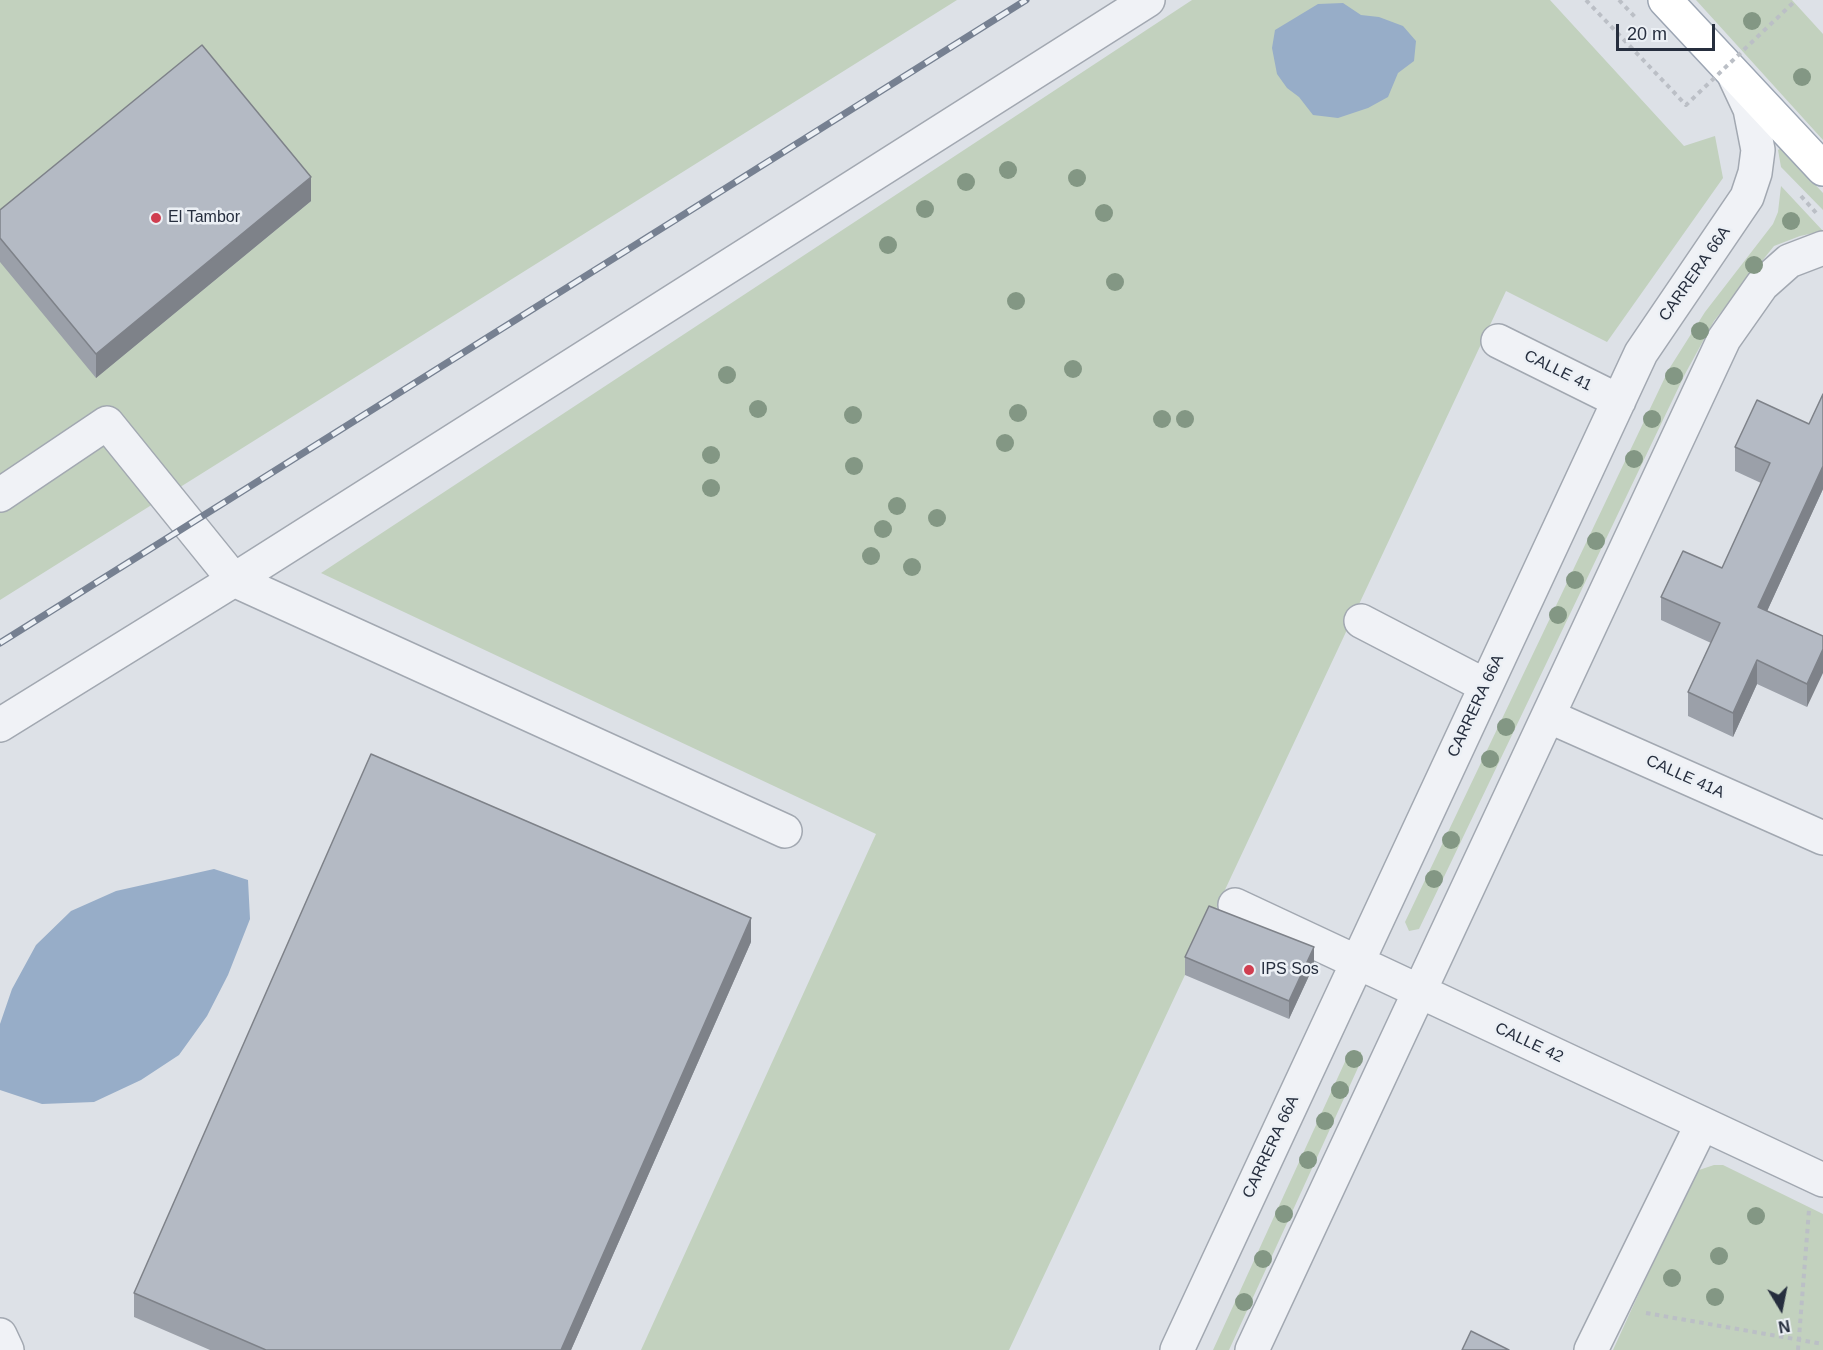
<!DOCTYPE html>
<style>
body{margin:0}
#map{position:relative;width:1823px;height:1350px;overflow:hidden;background:#dde1e7;font-family:Helvetica,sans-serif}
canvas{display:block}
.north{position:absolute;left:1751px;top:1278px;width:60px;height:60px;-webkit-text-stroke:4px #ecf0f5;paint-order:stroke;rotate:170deg;font-size:16px;font-weight:700;line-height:24px;text-align:center;color:#262e3e}
.north::after{content:'';display:block;margin:auto;width:21px;height:27px;background:#262e3e;clip-path:polygon(50% 0,100% 100%,50% 72%,0 100%)}
.scale{position:absolute;left:1616px;top:24px;width:99px;height:27px;box-sizing:border-box;border:3px solid #262e3e;border-top:0;padding-left:8px;font-size:18px;line-height:21px;white-space:nowrap;color:#262e3e;-webkit-text-stroke:4px #ecf0f5;paint-order:stroke}
</style>
<div id="map">
<canvas width="1823" height="1350"></canvas>
<div class="north">N</div>
<div class="scale">20 m</div>
</div>
<script>
const ctx = document.querySelector('canvas').getContext('2d');
ctx.lineJoin = 'round';
function fillPath(path, color) { ctx.fillStyle = color; ctx.fill(path, 'evenodd'); }
const shape = rows => new Path2D(rows.map(r => 'M' + r).join(''));
function strokePath(path, color, width, dash) { ctx.strokeStyle = color; ctx.lineWidth = width; ctx.lineCap = dash ? 'butt' : 'round'; ctx.setLineDash(dash || []); ctx.stroke(path); }
function label(font, color, halo, rows, align = 'center') {
  ctx.font = font + ' Helvetica,sans-serif'; ctx.lineWidth = 5; ctx.setLineDash([]); ctx.textBaseline = 'middle'; ctx.strokeStyle = halo; ctx.fillStyle = color; for (const [text, x, y, turn = 0] of rows) {
    ctx.save(); ctx.translate(x, y); ctx.rotate((+turn || 0) * Math.PI / 180); ctx.textAlign = isNaN(turn) ? turn : align; if (halo) ctx.strokeText(text, 0, 0); ctx.fillText(text, 0, 0); ctx.restore();
  }
}
const green = shape([
 [0,0,957,0,0,600],
 [1192,0,1550,0,1684,146,1715,136,1723,178,1607,342,1506,291,1009,1350,641,1350,876,834,321,573],
 [1696,0,1792,0,1823,34,1823,140],
 [1781,148,1823,193,1823,210,1781,167,1778,150],
 [1781,186,1823,231,1800,236,1774,246,1714,321,1685,374,1419,929,1409,931,1405,922,1669,369,1705,312,1773,224,1778,212],
 [1353,1050,1361,1052,1362,1059,1229,1350,1213,1350,1349,1053],
 [1714,1165,1723,1165,1823,1214,1823,1350,1613,1350,1692,1177,1699,1170]
]);
const water = shape([
 [1343,3,1361,15,1379,17,1403,26,1416,41,1414,61,1398,73,1388,97,1368,108,1338,118,1313,115,1299,97,1287,88,1277,74,1272,48,1275,30,1318,4],
 [214,869,248,880,250,919,228,975,207,1016,179,1055,141,1080,94,1102,42,1104,0,1090,0,1024,12,989,36,945,71,911,116,891]
]);
const path = shape([
 [1619,0,1635,17],
 [1801,196,1818,215],
 [1646,1313,1823,1344],
 [1798,1350,1809,1210]
]);
const minor = shape([
 [1498,341,1619,401],
 [0,495,107,423,234,580,0,725],
 [1361,621,1486,686],
 [1548,716,1823,838],
 [785,831,234,580,1148,0],
 [1235,905,1823,1180],
 [0,1335,7,1350],
 [1177,1350,1641,353,1747,197,1755,173,1758,150,1750,109,1735,77],
 [1252,1350,1724,339,1762,285,1789,261,1823,248],
 [1591,1350,1702,1124]
]);
const major = shape([
 [1665,0,1823,169]
]);
const rail = shape([
 [0,643,1026,0]
]);
const pathBridge = shape([
 [1586,0,1686,105,1796,0]
]);
const trees = [
 [1752,21],
 [1802,77],
 [1008,170],
 [1077,178],
 [966,182],
 [925,209],
 [1104,213],
 [1791,221],
 [888,245],
 [1754,265],
 [1115,282],
 [1016,301],
 [1700,331],
 [1073,369],
 [727,375],
 [1674,376],
 [758,409],
 [1018,413],
 [853,415],
 [1162,419],
 [1185,419],
 [1652,419],
 [1005,443],
 [711,455],
 [1634,459],
 [854,466],
 [711,488],
 [897,506],
 [937,518],
 [883,529],
 [1596,541],
 [871,556],
 [912,567],
 [1575,580],
 [1558,615],
 [1506,727],
 [1490,759],
 [1451,840],
 [1434,879],
 [1354,1059],
 [1340,1090],
 [1325,1121],
 [1308,1160],
 [1284,1214],
 [1756,1216],
 [1719,1256],
 [1263,1259],
 [1672,1278],
 [1715,1297],
 [1244,1302]
];
const wall = shape([
 [311,201,96,378,0,262,0,210],
 [1809,424,1823,489,1767,611,1823,636,1807,707,1757,684,1733,737,1688,716,1688,692,1711,643,1661,620,1661,597,1722,568,1761,483,1735,471,1735,447],
 [751,942,571,1350,210,1350,134,1317,134,1293],
 [1185,957,1314,965,1289,1019,1185,975]
]);
const shadedWall = shape([
 [311,177,311,201,96,378,96,354],
 [1823,466,1823,489,1758,631,1758,607],
 [1823,649,1823,673,1807,707,1807,684],
 [1757,660,1757,684,1733,737,1733,713],
 [751,918,751,942,571,1350,561,1350],
 [1314,947,1314,965,1289,1019,1289,1001]
]);
const building = shape([
 [202,45,311,177,96,354,0,238,0,210,202,45],
 [1823,394,1823,466,1758,607,1823,636,1823,649,1807,684,1757,660,1733,713,1688,692,1720,623,1661,597,1683,551,1722,568,1770,463,1735,447,1757,400,1809,424,1823,394],
 [371,754,751,918,561,1350,266,1350,134,1293,371,754],
 [1209,906,1314,947,1289,1001,1185,957,1209,906],
 [1471,1331,1509,1350,1462,1350,1471,1331]
]);
const markers = [
 [156,218,6,"#d03e50"],
 [1249,970,6,"#d03e50"]
];
const poiNames = [
 ["El Tambor",168,218],
 ["IPS Sos",1261,970]
];
const streetNames = [
 ["CARRERA 66A",1695,274,-55],
 ["CALLE 41",1558,371,26],
 ["CARRERA 66A",1476,706,-65],
 ["CALLE 41A",1685,777,24],
 ["CALLE 42",1529,1043,25],
 ["CARRERA 66A",1271,1147,-65]
];
fillPath(green, '#c2d1be');
fillPath(water, '#97adc8');
strokePath(minor, '#a2a8b1', 36);
strokePath(major, '#9ca5b3', 36);
strokePath(path, '#bbbfc6', 4, [4.5, 4.5]);
strokePath(minor, '#f0f2f6', 33);
strokePath(major, '#fff', 33);
strokePath(rail, '#768091', 7);
strokePath(rail, '#ecf0f5', 4.5, [14]);
strokePath(pathBridge, '#bbbfc6', 4, [4.5, 4.5]);
ctx.fillStyle = '#839784';
for (const [x, y] of trees) { ctx.beginPath(); ctx.arc(x, y, 9, 0, 2 * Math.PI); ctx.fill(); }
fillPath(wall, '#9ba0a9');
fillPath(shadedWall, '#7e8289');
fillPath(building, '#b4bac4');
strokePath(building, '#7e8289', 1.5);
for (const [x, y, r, color] of markers) { const dot = new Path2D(); dot.arc(x, y, r, 0, 2 * Math.PI); ctx.fillStyle = color; ctx.fill(dot); strokePath(dot, '#ecf0f5', 2); }
label('16px', '#262e3e', '#ecf0f5', poiNames, 'left');
label('16px', '#262e3e', '#ecf0f5', streetNames);
</script>
